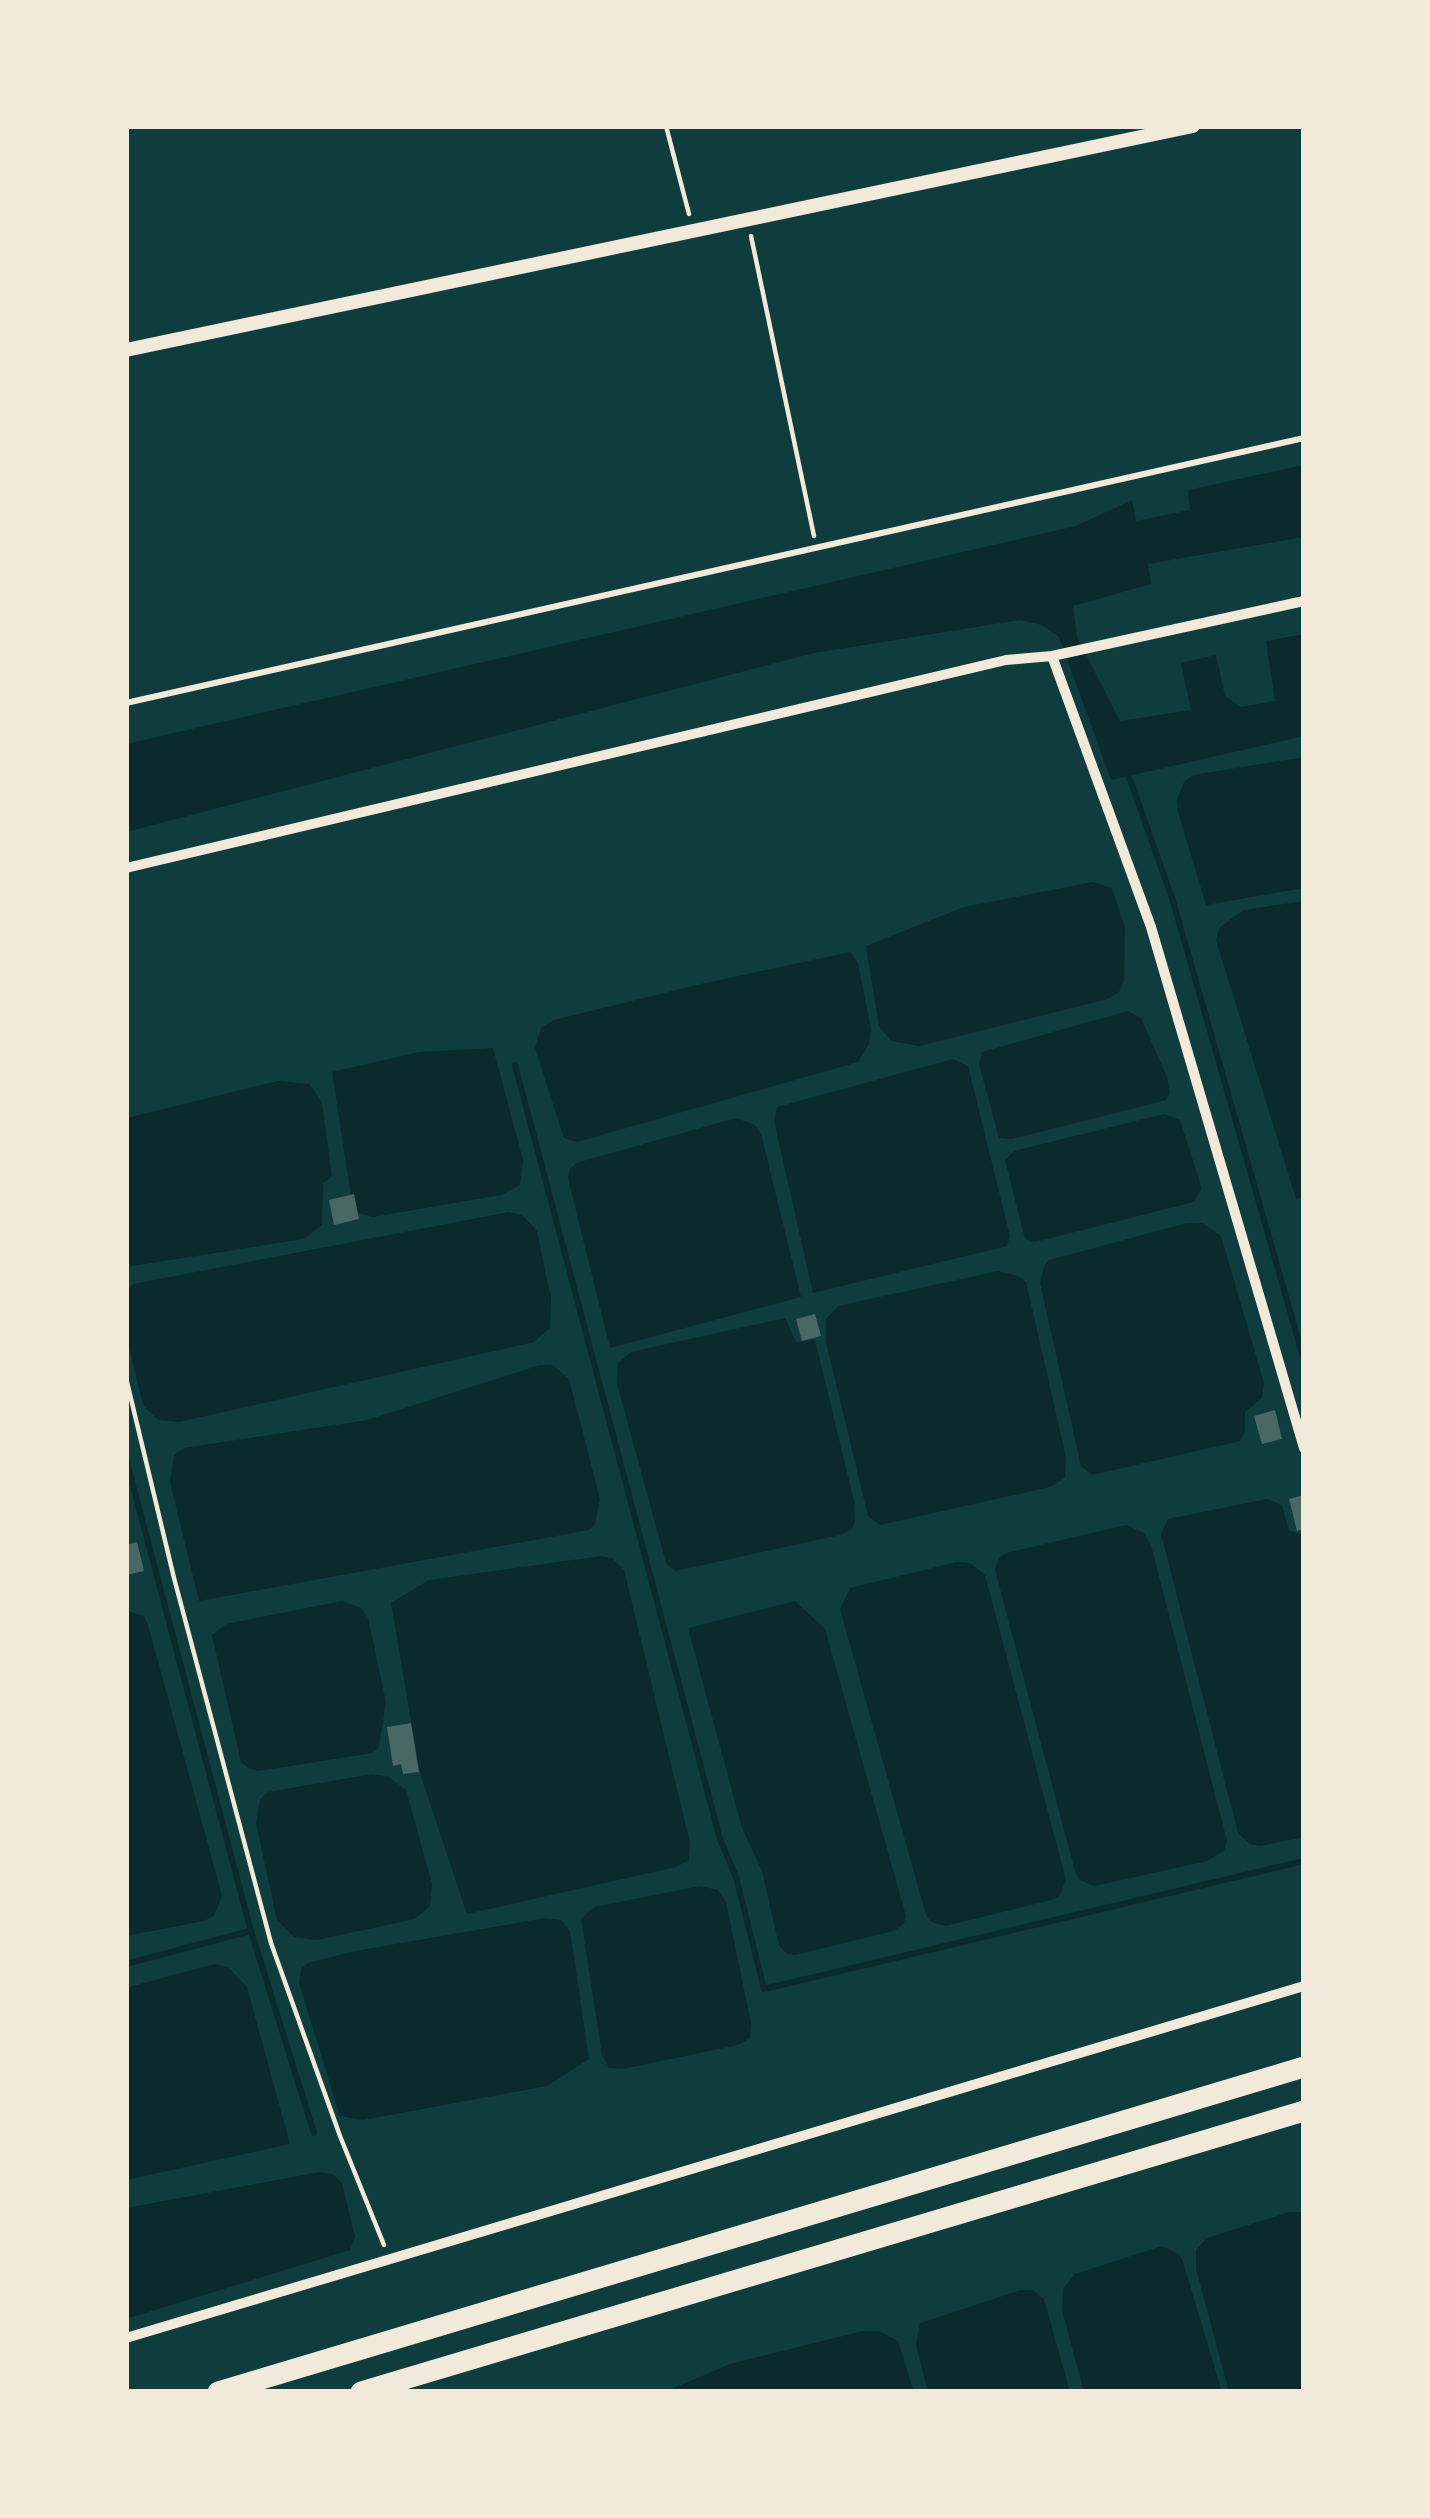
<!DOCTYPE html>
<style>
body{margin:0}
#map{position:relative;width:1430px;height:2518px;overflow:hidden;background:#0f3d3e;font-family:"PT Sans",sans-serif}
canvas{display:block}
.frame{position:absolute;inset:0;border:129px solid #f1e9da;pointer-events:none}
</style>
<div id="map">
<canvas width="1430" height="2518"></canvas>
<div class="frame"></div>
</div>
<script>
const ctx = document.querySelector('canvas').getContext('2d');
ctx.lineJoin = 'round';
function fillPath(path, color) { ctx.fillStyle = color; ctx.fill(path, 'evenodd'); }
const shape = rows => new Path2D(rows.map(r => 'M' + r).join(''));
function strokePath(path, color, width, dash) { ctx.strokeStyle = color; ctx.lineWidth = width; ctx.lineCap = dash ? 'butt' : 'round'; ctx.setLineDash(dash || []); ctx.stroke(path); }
const water = shape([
 [1304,465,1304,537,1148,564,1151,584,1073,606,1077,637,1120,721,1191,710,1181,663,1216,655,1225,696,1241,707,1275,701,1266,641,1304,634,1304,736,1111,780,1059,637,1042,625,1020,620,814,653,126,832,126,744,1076,526,1132,500,1136,521,1190,510,1188,490],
 [1304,757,1304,888,1206,905,1178,812,1177,800,1184,782,1193,775],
 [1093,882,1112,888,1125,928,1124,981,1119,992,1108,999,919,1046,891,1041,879,1026,866,946,964,907],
 [1304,901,1304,1197,1296,1199,1216,940,1220,927,1244,910],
 [850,952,858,963,871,1029,869,1044,858,1062,577,1142,564,1138,535,1048,541,1028,554,1020,701,984],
 [1128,1011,1141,1018,1167,1077,1170,1094,1166,1100,1012,1139,999,1138,979,1064,982,1052],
 [493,1048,523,1160,520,1185,501,1195,373,1217,359,1213,352,1203,332,1072,419,1052],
 [953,1059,968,1066,1010,1236,1007,1246,813,1293,774,1121,777,1107],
 [278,1081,310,1084,322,1103,332,1177,323,1183,322,1225,304,1239,126,1267,126,1118],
 [1164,1114,1180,1120,1199,1179,1201,1189,1194,1202,1035,1242,1025,1239,1005,1160,1014,1151],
 [736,1118,755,1125,761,1134,801,1297,610,1348,568,1178,570,1169,576,1163],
 [509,1212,522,1215,537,1231,551,1299,550,1328,534,1342,179,1422,158,1420,143,1405,126,1336,126,1293,133,1284],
 [1187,1223,1202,1223,1221,1236,1264,1383,1262,1398,1245,1412,1245,1432,1240,1441,1092,1475,1081,1466,1040,1283,1044,1266,1049,1260],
 [998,1271,1018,1276,1026,1282,1066,1457,1065,1478,1050,1487,880,1525,868,1516,826,1342,826,1319,838,1306],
 [785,1318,796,1342,815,1340,854,1501,855,1522,851,1530,840,1535,675,1571,666,1563,617,1384,618,1363,631,1352],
 [540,1365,553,1365,569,1379,600,1499,595,1524,589,1530,199,1601,170,1482,174,1455,184,1448,367,1420],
 [1267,1499,1282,1505,1289,1531,1304,1534,1304,1837,1260,1846,1250,1844,1238,1833,1161,1534,1168,1519],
 [1126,1525,1144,1533,1151,1545,1227,1841,1224,1851,1207,1861,1094,1886,1080,1880,1075,1871,995,1570,999,1558,1006,1553],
 [601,1556,612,1558,624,1570,690,1843,689,1860,676,1867,467,1914,420,1773,391,1603,429,1580],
 [957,1562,970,1563,985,1575,1066,1880,1059,1897,1051,1900,946,1926,931,1922,926,1915,840,1609,850,1588],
 [342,1601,361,1608,368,1618,386,1702,379,1747,373,1753,258,1771,248,1768,241,1762,212,1635,226,1624],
 [795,1601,825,1629,906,1916,904,1923,894,1931,795,1955,786,1953,779,1945,762,1871,742,1828,688,1628],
 [128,1611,144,1616,148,1625,222,1896,214,1916,204,1921,126,1936],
 [373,1774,389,1777,406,1790,432,1884,430,1906,415,1919,317,1940,294,1937,277,1920,256,1823,260,1799,268,1792],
 [700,1886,718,1890,726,1902,751,2023,750,2038,738,2045,623,2069,609,2068,602,2055,581,1919,594,1907],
 [545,1918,561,1920,570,1931,589,2059,547,2086,363,2120,340,2116,299,1983,301,1969,308,1963,350,1952],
 [214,1964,228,1967,247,1987,290,2144,126,2180,126,1988],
 [320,2172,333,2174,342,2183,355,2237,350,2250,126,2319,126,2208],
 [1289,2212,1304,2212,1304,2392,1229,2392,1196,2269,1196,2250,1207,2238],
 [1162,2246,1179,2254,1183,2262,1222,2392,1084,2392,1062,2310,1063,2289,1075,2274],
 [1021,2290,1033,2290,1044,2299,1070,2392,928,2392,916,2346,920,2323],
 [863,2331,879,2331,898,2341,914,2392,673,2392,672,2389,730,2364]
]);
const stream = shape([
 [1127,771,1173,901,1304,1360],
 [515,1065,720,1839,736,1877,764,1989,1304,1861],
 [126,1459,251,1931,314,2133],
 [126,1964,250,1931]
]);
const building = shape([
 [354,1194,359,1219,334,1225,329,1200],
 [815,1314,821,1336,802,1341,796,1319],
 [1275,1410,1282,1439,1262,1444,1254,1416],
 [1304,1495,1304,1529,1297,1531,1289,1499],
 [137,1542,144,1571,126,1575,126,1545],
 [411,1723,419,1772,403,1774,401,1764,393,1766,387,1727]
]);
const path = shape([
 [666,126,689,214],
 [751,236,814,536],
 [126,1378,174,1578,271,1943,340,2136,384,2245]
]);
const service = shape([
 [126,703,1304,438]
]);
const minor = shape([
 [1052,656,1151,927,1304,1448],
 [126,868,1006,660,1052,656,1304,601],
 [126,2338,1304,1986]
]);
const tertiary = shape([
 [126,350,1193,126]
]);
const motorway = shape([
 [218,2392,1304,2067],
 [361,2392,1304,2111]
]);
fillPath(water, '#0a2a2b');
strokePath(stream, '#0a2a2b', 6);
fillPath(building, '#486865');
strokePath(path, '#f1e9da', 4.5);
strokePath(service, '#f1e9da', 6);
strokePath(minor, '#f1e9da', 10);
strokePath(tertiary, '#f1e9da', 14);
strokePath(motorway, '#f1e9da', 21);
</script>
